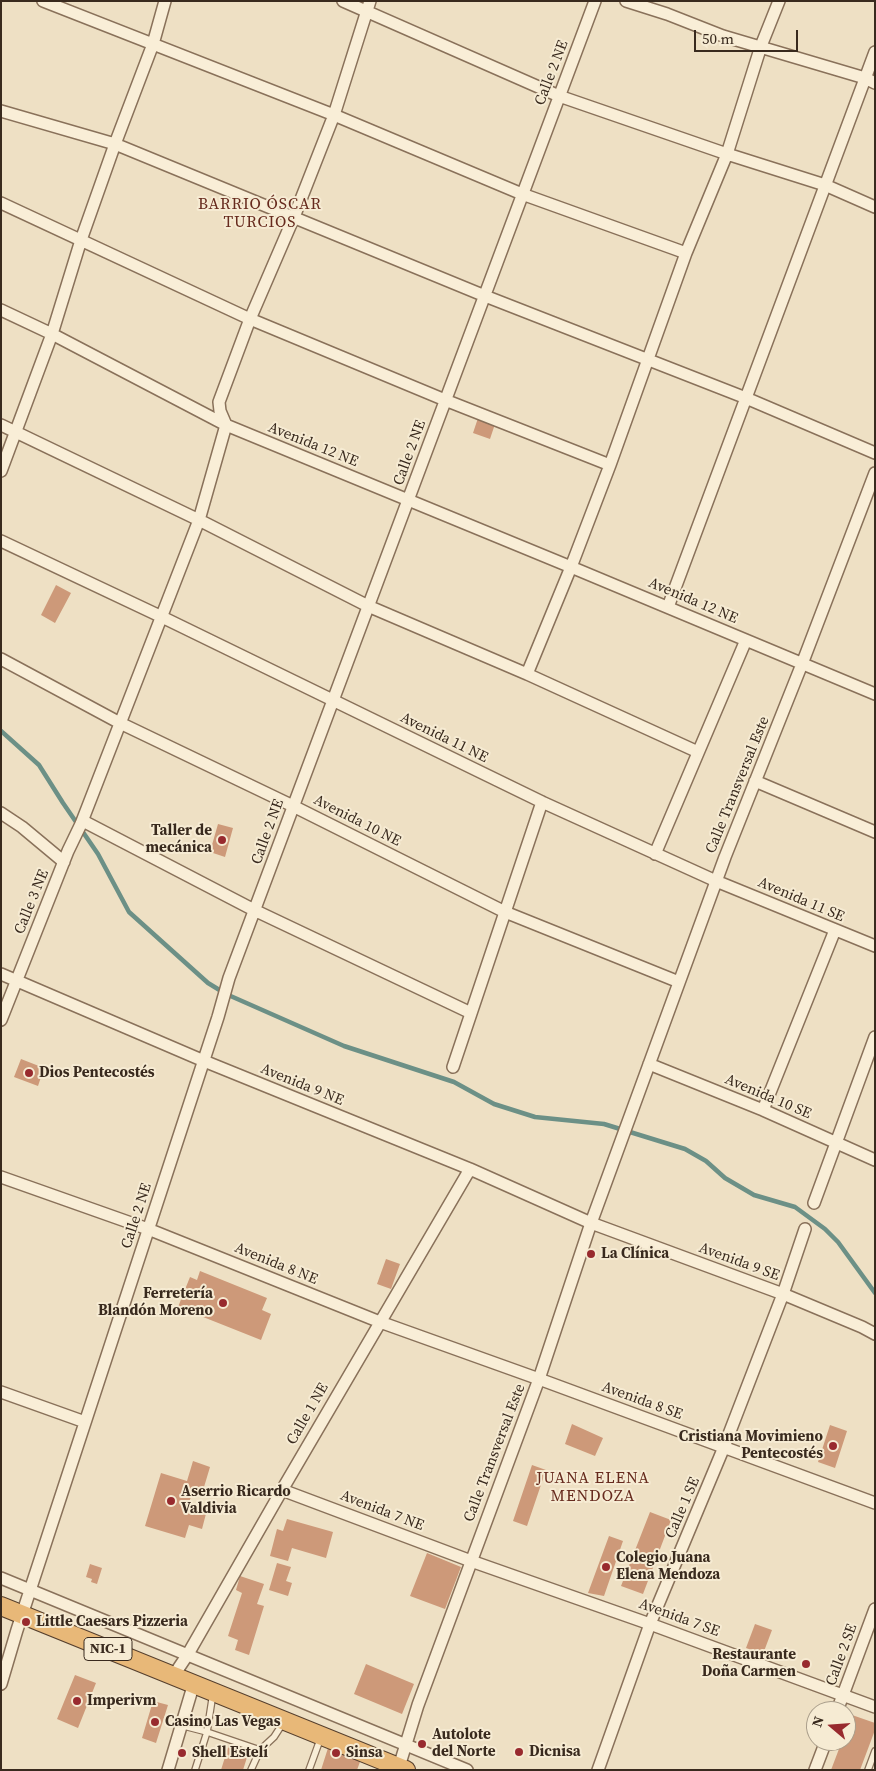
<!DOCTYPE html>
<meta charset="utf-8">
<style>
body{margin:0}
#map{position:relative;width:876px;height:1771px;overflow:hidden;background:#eee0c4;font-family:"Source Serif 4",serif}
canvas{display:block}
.frame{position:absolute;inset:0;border:2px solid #392a1e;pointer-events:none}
.north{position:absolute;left:806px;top:1701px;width:50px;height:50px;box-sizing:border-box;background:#f6ebd3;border:1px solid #aa9e8b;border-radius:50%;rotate:288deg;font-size:14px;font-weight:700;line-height:20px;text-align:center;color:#392a1e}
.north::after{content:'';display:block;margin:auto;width:18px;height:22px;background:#982a2e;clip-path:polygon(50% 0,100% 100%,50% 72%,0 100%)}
.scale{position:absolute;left:694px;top:30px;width:104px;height:22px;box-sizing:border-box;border:2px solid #392a1e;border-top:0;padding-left:6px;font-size:15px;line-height:18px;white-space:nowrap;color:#392a1e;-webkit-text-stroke:4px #f6ebd3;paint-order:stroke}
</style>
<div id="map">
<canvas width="876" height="1771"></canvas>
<div class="frame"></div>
<div class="north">N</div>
<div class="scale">50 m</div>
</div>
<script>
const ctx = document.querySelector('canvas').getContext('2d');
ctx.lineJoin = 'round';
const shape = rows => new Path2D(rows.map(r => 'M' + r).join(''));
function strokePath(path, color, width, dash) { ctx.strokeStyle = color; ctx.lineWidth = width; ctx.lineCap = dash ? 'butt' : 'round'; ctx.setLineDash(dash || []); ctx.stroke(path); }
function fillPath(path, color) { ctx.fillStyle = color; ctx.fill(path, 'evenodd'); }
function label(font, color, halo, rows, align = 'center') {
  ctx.font = font + ' "Source Serif 4",serif'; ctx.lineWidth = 4; ctx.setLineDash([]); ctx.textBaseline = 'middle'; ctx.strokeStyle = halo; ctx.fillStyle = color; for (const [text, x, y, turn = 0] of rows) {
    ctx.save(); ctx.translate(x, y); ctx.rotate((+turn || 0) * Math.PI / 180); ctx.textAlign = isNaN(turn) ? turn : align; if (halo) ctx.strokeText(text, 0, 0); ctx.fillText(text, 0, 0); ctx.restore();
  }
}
const stream = shape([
 [1,731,39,765,63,803,98,854,129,912,208,983,226,994,344,1046,454,1082,494,1104,535,1117,604,1124,685,1149,706,1161,725,1178,754,1195,795,1207,825,1229,838,1242,875,1293]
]);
const building = shape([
 [479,415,496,421,490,439,473,433],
 [56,585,71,593,55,623,41,615],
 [218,824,233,828,225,857,210,852],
 [21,1059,44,1068,38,1086,14,1077],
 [386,1259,400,1264,391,1289,377,1284],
 [200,1271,267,1298,262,1310,271,1314,261,1340,178,1307,190,1277,197,1280],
 [572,1424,603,1438,595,1456,565,1444],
 [830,1425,847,1431,835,1468,818,1462],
 [193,1461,210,1467,201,1497,192,1494,188,1505,207,1510,202,1529,189,1525,185,1538,145,1526,161,1473,187,1481],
 [532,1465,546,1470,527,1526,513,1521],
 [650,1512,671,1520,643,1594,621,1586],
 [287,1519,333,1532,326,1558,292,1548,288,1561,270,1556,277,1529,283,1531],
 [609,1536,623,1541,604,1596,588,1593],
 [427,1553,461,1567,445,1609,410,1596],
 [277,1563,291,1567,286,1581,292,1583,288,1596,269,1590],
 [90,1564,102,1568,97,1584,91,1582,92,1579,86,1577],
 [240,1576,264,1584,257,1604,264,1606,249,1655,235,1650,238,1640,228,1636,242,1593,236,1590],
 [755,1624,772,1630,763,1654,746,1648],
 [366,1664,414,1684,402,1714,354,1694],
 [75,1675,96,1683,78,1728,57,1719],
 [153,1701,168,1705,156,1743,142,1738],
 [852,1715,875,1723,875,1730,860,1770,831,1770,842,1741,846,1741,846,1730],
 [230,1741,250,1748,243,1770,221,1770],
 [328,1748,361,1759,357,1770,321,1770]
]);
const service = shape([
 [213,1693,207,1732,260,1750,274,1737,283,1723],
 [180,1725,207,1732,195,1770],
 [251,1770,260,1750],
 [309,1770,321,1737],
 [868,1770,875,1751]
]);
const minor = shape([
 [43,1,334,115,522,194,686,253],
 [343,1,559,96,727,154,825,185,875,207],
 [626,1,667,14,723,36,865,78,875,83],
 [779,1,761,46,727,154,686,253,610,465,571,567,875,694],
 [1,111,115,144,485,296,746,398,875,453],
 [1,203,250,319,445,400,610,465],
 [1,310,52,334,226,425,571,567,527,674],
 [1,425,199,520,368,606,527,674,698,752],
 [1,471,52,334,81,240,115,144,153,44,165,1],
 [1,541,162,617,542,802,716,881,875,946],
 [668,607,875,52],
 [1,659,120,723,293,806,505,912,679,982],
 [755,781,875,832],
 [1,813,22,827,64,862],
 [83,821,254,910,471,1013],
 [655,854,746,640],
 [1,974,204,1061,470,1169,591,1223,783,1294,862,1327,875,1334],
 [1,1020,68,851,81,824,199,520,226,425,220,411,219,402,250,319,294,217,334,115,370,1],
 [649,1064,763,1110,875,1160],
 [453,1067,542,802],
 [763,1110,835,930],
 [1,1177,148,1229,380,1322,539,1379,875,1503],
 [814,1203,875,1037],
 [1,1392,85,1422],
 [282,1490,471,1561,650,1624,875,1707],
 [1,1578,467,1770],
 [174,1675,188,1654,282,1490,470,1169],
 [1,1684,17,1630,218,1017,229,978,595,1],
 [837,1711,875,1609],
 [168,1770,194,1683],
 [398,1770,418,1705,539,1379,591,1223,725,857,802,664,875,473],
 [598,1770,650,1624,724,1447,783,1294,805,1229],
 [815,1770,826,1741]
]);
const trunk = shape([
 [1,1606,406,1770]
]);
const markers = [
 [222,840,5,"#982a2e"],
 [29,1073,5,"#982a2e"],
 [591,1254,5,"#982a2e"],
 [223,1303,5,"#982a2e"],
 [833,1446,5,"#982a2e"],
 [171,1501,5,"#982a2e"],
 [606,1567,5,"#982a2e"],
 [26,1622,5,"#982a2e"],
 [806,1664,5,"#982a2e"],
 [77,1701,5,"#982a2e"],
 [155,1722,5,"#982a2e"],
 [422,1744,5,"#982a2e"],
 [519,1752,5,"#982a2e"],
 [182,1753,5,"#982a2e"],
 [336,1753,5,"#982a2e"]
];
const shields = [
 [108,1649,48]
];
const shieldNames = [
 ["NIC-1",108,1649]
];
const streetNames = [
 ["Calle 2 NE",552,73,-69],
 ["Avenida 12 NE",313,445,22],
 ["Calle 2 NE",410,453,-70],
 ["Avenida 12 NE",693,601,23],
 ["Avenida 11 NE",444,738,26],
 ["Calle Transversal Este",738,785,-68],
 ["Avenida 10 NE",357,821,27],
 ["Calle 2 NE",268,832,-70],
 ["Avenida 11 SE",801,900,23],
 ["Calle 3 NE",32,902,-68],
 ["Avenida 9 NE",302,1085,22],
 ["Avenida 10 SE",768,1097,23],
 ["Calle 2 NE",137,1216,-72],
 ["Avenida 9 SE",739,1262,20],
 ["Avenida 8 NE",276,1264,22],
 ["Avenida 8 SE",642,1401,20],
 ["Calle 1 NE",308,1414,-60],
 ["Calle Transversal Este",495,1453,-69],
 ["Calle 1 SE",683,1508,-67],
 ["Avenida 7 NE",382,1511,21],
 ["Avenida 7 SE",679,1618,20],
 ["Calle 2 SE",842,1655,-70]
];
const poiNames = [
 ["Taller de",212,831,"right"],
 ["mecánica",212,848,"right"],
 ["Dios Pentecostés",39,1073],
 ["La Clínica",601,1254],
 ["Ferretería",213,1294,"right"],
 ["Blandón Moreno",213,1311,"right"],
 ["Cristiana Movimieno",823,1437,"right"],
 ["Pentecostés",823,1454,"right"],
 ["Aserrio Ricardo",181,1492],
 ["Valdivia",181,1509],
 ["Colegio Juana",616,1558],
 ["Elena Mendoza",616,1575],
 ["Little Caesars Pizzeria",36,1622],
 ["Restaurante",796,1655,"right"],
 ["Doña Carmen",796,1672,"right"],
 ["Imperivm",87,1701],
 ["Casino Las Vegas",165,1722],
 ["Autolote",432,1735],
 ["del Norte",432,1752],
 ["Dicnisa",529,1752],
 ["Shell Estelí",192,1753],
 ["Sinsa",346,1753]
];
const neighbourhoodNames = [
 ["BARRIO ÓSCAR",260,205],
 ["TURCIOS",260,223],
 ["JUANA ELENA",593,1479],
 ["MENDOZA",593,1497]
];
strokePath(stream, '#6c9086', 4.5);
fillPath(building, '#cd9979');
strokePath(service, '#89715a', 8);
strokePath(minor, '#89715a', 14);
strokePath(trunk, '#57402e', 20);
strokePath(service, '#f9eed7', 5.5);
strokePath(minor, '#f9eed7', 11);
strokePath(trunk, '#e8b878', 18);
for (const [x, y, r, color] of markers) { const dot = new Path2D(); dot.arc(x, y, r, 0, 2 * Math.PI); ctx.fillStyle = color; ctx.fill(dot); strokePath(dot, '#f6ebd3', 2); }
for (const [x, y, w] of shields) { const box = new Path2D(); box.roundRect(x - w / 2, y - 11.5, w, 23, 4); ctx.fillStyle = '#f6ebd3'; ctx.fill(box); strokePath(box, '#392a1e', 1); }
label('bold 14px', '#392a1e', null, shieldNames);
label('15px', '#392a1e', '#f6ebd3', streetNames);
label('bold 15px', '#392a1e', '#f6ebd3', poiNames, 'left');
ctx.letterSpacing = '1px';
label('16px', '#662a1d', '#f6ebd3', neighbourhoodNames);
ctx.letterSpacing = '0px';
</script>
